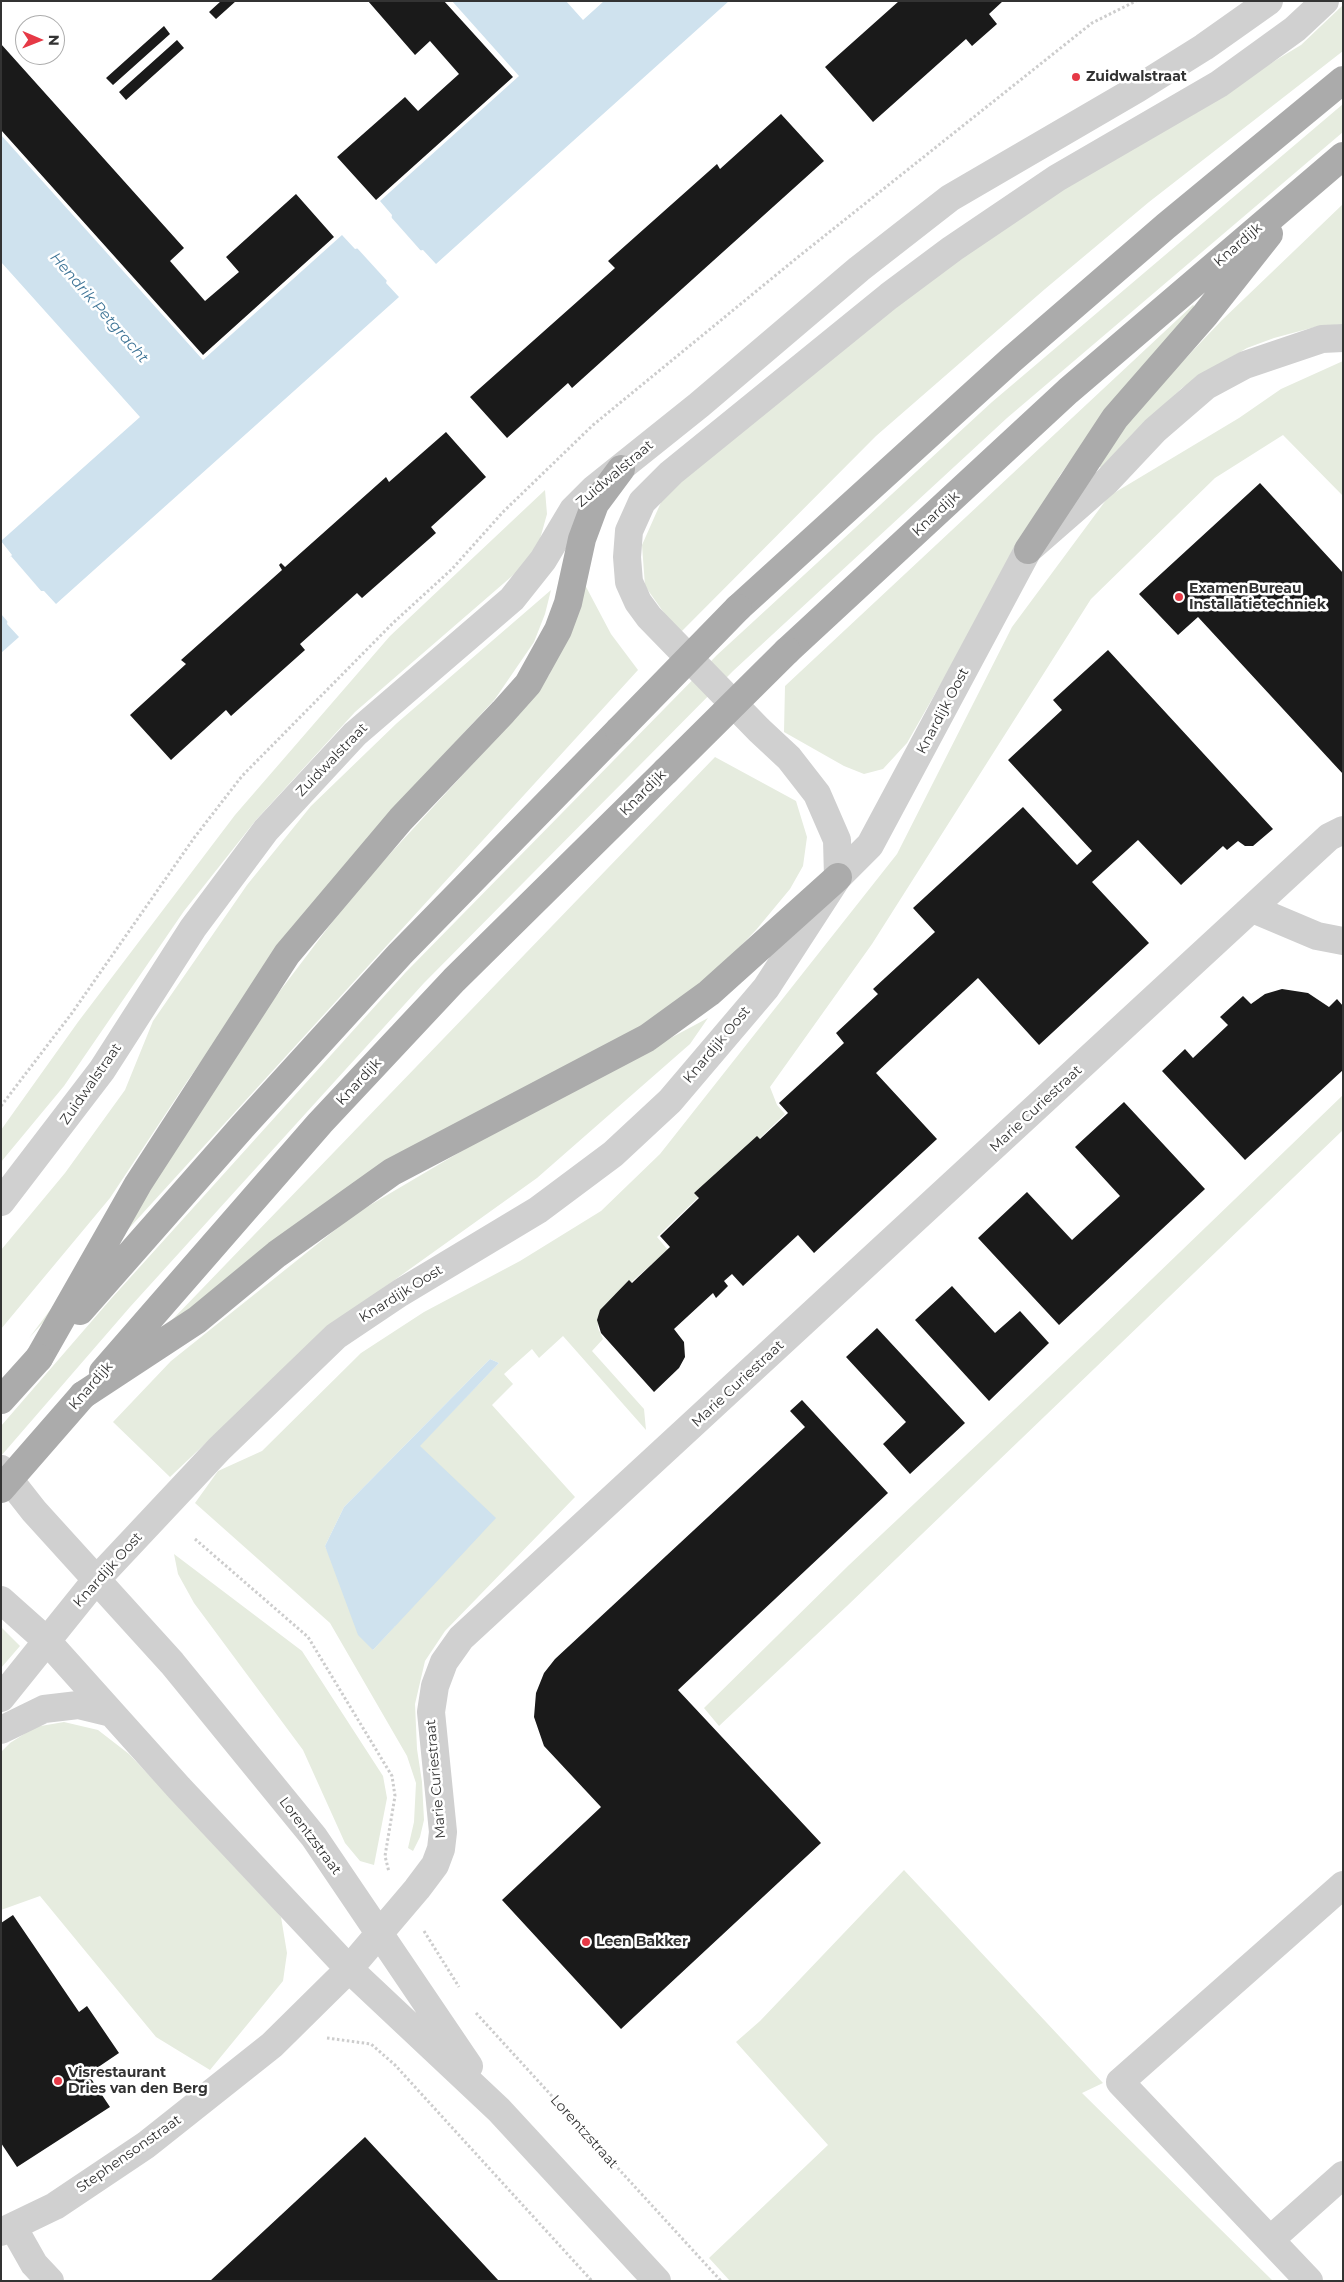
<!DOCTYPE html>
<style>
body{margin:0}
#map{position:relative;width:1344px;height:2282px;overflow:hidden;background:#fff;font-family:Montserrat,sans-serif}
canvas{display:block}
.frame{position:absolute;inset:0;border:2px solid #333;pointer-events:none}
.north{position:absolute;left:15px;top:15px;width:50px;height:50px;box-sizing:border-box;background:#fff;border:1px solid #adadad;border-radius:50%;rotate:91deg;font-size:14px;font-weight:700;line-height:20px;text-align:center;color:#333}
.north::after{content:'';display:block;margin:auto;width:18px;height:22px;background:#e63946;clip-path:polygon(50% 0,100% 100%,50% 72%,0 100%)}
</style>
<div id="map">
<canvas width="1344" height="2282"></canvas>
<div class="frame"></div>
<div class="north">N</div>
</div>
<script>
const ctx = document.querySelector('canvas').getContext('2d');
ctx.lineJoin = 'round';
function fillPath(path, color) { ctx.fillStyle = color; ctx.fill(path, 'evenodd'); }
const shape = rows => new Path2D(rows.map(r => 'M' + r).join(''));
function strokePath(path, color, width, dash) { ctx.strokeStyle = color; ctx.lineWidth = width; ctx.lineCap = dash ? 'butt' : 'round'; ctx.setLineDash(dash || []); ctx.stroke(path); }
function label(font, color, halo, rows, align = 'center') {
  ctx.font = font + ' Montserrat,sans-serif'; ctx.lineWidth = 5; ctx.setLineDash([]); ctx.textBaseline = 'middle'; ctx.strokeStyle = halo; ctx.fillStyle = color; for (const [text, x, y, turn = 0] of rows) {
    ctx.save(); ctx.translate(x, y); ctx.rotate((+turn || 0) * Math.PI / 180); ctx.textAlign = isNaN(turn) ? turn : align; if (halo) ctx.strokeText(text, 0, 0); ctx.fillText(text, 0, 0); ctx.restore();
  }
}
const green = shape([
 [1343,5,1343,51,1149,202,1045,289,876,436,679,634,645,586,642,545,666,491,866,326,1044,200,1301,45],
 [1343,104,1343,132,1007,418,733,671,424,983,130,1307,1,1456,1,1426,110,1300,405,973,717,655,992,402],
 [1343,204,1343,324,1315,327,1274,338,1247,348,1220,364,1182,388,1147,421,1104,471,1096,463,1128,419,1222,320],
 [1193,305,1198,309,1107,411,1060,475,907,743,883,769,864,774,844,766,784,732,785,686],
 [1343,361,1343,496,1283,435,1215,478,1091,599,872,944,770,1087,777,1105,785,1114,657,1237,668,1250,605,1305,599,1318,598,1328,603,1339,592,1351,644,1409,646,1430,563,1336,539,1358,532,1349,504,1374,513,1384,492,1405,575,1497,445,1631,425,1661,415,1704,417,1749,422,1782,424,1820,420,1837,413,1851,408,1848,414,1822,416,1783,407,1756,330,1623,195,1503,218,1471,262,1451,361,1353,424,1312,520,1261,601,1211,660,1154,897,854,1012,627,1109,496,1239,418,1281,389],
 [490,1359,499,1363,419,1446,395,1626,373,1650,325,1546,344,1507],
 [545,490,547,514,540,539,526,564,355,712,256,820,184,911,64,1086,1,1162,1,1130,78,1022,235,815,390,636],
 [584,583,611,634,638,670,29,1338,149,1179,261,1016,355,892,513,720,549,675,571,627],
 [551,590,545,614,534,642,495,699,403,799,312,906,188,1080,110,1198,1,1329,1,1250,65,1173,125,1090,153,1021,247,885,311,806,397,723],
 [715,757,796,801,807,837,803,866,790,889,756,930,705,983,639,1030,467,1123,117,1377],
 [708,1018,690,1044,537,1178,326,1329,170,1477,113,1422,171,1361,355,1214,482,1139],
 [1343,1095,1343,1130,847,1606,719,1726,704,1708,849,1565,1098,1331],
 [174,1554,302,1651,383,1776,387,1798,374,1865,360,1861,345,1843,303,1750,194,1603,178,1574],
 [1,1627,20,1646,1,1668],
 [64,1722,98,1730,129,1754,262,1894,281,1917,287,1953,283,1981,210,2070,156,2037,40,1896,1,1910,1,1752,10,1743,35,1727],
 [904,1870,1103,2083,1082,2093,1273,2281,730,2281,709,2258,828,2145,736,2042,760,2021]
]);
const water = shape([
 [452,1,566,1,583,20,604,1,729,1,436,264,423,250,418,251,387,280,386,283,399,297,56,604,44,591,39,591,8,619,7,624,19,637,1,653,1,567,12,555,1,541,140,417,1,262,1,135,203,360,342,235,355,249,359,248,391,220,392,215,380,201,519,76],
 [490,1359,499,1363,420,1446,496,1518,373,1650,358,1635,325,1546,344,1507]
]);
const pier = shape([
 [391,217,422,252,388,282,357,248],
 [11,556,42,592,8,622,1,614,1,565]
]);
const building = shape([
 [221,1,236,1,216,19,209,12],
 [368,1,444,1,513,77,376,200,337,157,405,97,418,111,459,74,430,41,415,55],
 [899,1,1003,1,989,14,997,24,972,46,966,39,873,122,825,67],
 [164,26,170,34,113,85,106,78],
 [177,40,184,48,126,100,119,92],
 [1,44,184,248,170,261,205,301,239,272,226,257,296,194,334,237,203,355,1,130],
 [781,114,824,161,572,388,568,383,507,438,470,397,615,268,608,261,717,164,720,169],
 [446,432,486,477,431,527,436,533,362,598,357,593,300,644,305,650,231,716,226,710,171,760,130,715,186,664,181,660,282,570,279,565,281,563,285,567,386,477,389,482],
 [1260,483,1343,573,1343,774,1198,617,1178,635,1139,594],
 [1108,650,1273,829,1253,846,1245,846,1238,841,1227,850,1223,846,1181,885,1138,840,1092,882,1149,943,1039,1045,978,978,876,1073,937,1139,814,1253,798,1235,743,1286,732,1274,724,1281,728,1286,716,1298,713,1293,674,1329,684,1342,685,1357,679,1368,654,1392,601,1333,597,1320,600,1310,629,1280,632,1283,670,1247,660,1236,699,1198,694,1193,757,1136,760,1139,788,1113,779,1103,844,1043,836,1033,878,994,873,989,935,932,913,908,1023,807,1077,865,1092,851,1008,760,1062,710,1053,700],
 [1282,989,1308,993,1329,1007,1337,999,1343,1006,1343,1070,1245,1160,1162,1071,1185,1049,1193,1058,1228,1025,1220,1017,1243,996,1251,1004,1265,994],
 [1124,1102,1205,1189,1059,1325,978,1238,1027,1192,1072,1240,1120,1196,1075,1147],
 [952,1286,995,1333,1020,1311,1049,1343,989,1401,915,1320],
 [877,1328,965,1423,910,1474,883,1444,906,1422,846,1357],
 [802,1400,888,1493,678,1690,821,1843,621,2029,502,1900,601,1807,544,1746,534,1717,536,1693,544,1673,555,1659,805,1427,790,1411],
 [13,1915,79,2012,87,2006,119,2053,88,2074,110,2107,17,2167,1,2143,1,1923],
 [365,2137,499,2281,210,2281]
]);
const path = shape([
 [1,1106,72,1013,194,838,242,776,393,623,452,569,503,512,593,425,798,257,1092,23,1136,1],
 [195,1539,308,1637,392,1776,395,1796,385,1856,389,1872],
 [424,1931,459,1987],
 [476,2013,721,2281],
 [327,2038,371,2044,395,2065,592,2281]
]);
const minor = shape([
 [838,877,837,840,817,794,789,758,759,730,649,617,638,602,629,582,627,557,629,531,642,502,671,473,889,296,952,249,1057,178,1219,84,1295,29,1325,1],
 [1253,909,1317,936,1343,941],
 [1,1202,102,1070,193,928,266,830,355,734,512,599,543,560,573,510,594,489,699,405,859,269,950,198,1137,89,1204,47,1269,1],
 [1,1469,34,1511,172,1663,314,1837,469,2066],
 [1,1600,47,1641,179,1788,349,1969,499,2110,657,2281],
 [1,1698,96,1580,219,1449,336,1336,400,1293,538,1210,613,1154,670,1101,766,988,838,877,870,845,1028,550,1107,481,1155,430,1206,386,1245,365,1322,339,1343,338],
 [1,1730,44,1709,78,1705,111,1713],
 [13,2227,34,2264,50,2281],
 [1,2232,55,2206,146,2145,272,2045,349,1969,417,1889,435,1865,441,1849,443,1832,431,1712,435,1686,444,1662,461,1638,1329,837,1343,830],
 [1270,2240,1343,2175],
 [1309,2281,1120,2082,1343,1885]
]);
const major = shape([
 [1028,550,1115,418,1205,315,1269,234],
 [738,608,1011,360,1166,226,1343,80],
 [787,651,1068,391,1343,156],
 [80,1311,243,1126,400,954,619,730],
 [39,1358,138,1184,287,954,401,819,503,712,528,684,558,630,568,603,582,539,595,504,621,469],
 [103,1372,320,1123,454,980,666,771],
 [83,1395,197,1320,277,1254,392,1172,647,1038,709,993,838,877]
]);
const majorBridge = shape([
 [619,730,738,608],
 [666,771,787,651],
 [1,1400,39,1358],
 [1,1489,83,1395]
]);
const markers = [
 [1076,77,5,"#e63946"],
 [1179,597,5,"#e63946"],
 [586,1942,5,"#e63946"],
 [58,2081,5,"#e63946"]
];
const poiNames = [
 ["Zuidwalstraat",1086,77],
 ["ExamenBureau",1189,589],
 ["Installatietechniek",1189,605],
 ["Leen Bakker",596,1942],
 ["Visrestaurant",68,2073],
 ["Dries van den Berg",68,2089]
];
const streetNames = [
 ["Knardijk",1238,245,-41],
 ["Zuidwalstraat",615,474,-40],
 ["Knardijk",936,514,-43],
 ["Knardijk Oost",943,711,-62],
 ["Zuidwalstraat",332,760,-46],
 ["Knardijk",643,793,-45],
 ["Knardijk Oost",717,1045,-50],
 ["Knardijk",359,1082,-47],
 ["Zuidwalstraat",91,1084,-55],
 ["Marie Curiestraat",1036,1109,-43],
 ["Knardijk Oost",401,1294,-32],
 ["Marie Curiestraat",738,1384,-43],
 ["Knardijk",91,1386,-49],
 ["Knardijk Oost",108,1570,-48],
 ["Marie Curiestraat",436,1779,-95],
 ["Lorentzstraat",310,1836,53],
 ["Lorentzstraat",584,2132,48],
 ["Stephensonstraat",129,2154,-35]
];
const waterNames = [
 ["Hendrik Petgracht",99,308,49]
];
fillPath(green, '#e6ecdf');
fillPath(water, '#cfe2ee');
fillPath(pier, '#fff');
fillPath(building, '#1a1a1a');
strokePath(path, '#cdcdcd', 3, [2.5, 2.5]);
strokePath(minor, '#d0d0d0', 28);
strokePath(major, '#ababab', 28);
strokePath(majorBridge, '#ababab', 28);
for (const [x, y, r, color] of markers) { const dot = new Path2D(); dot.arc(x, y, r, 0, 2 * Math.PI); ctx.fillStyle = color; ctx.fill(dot); strokePath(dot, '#fff', 2); }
label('bold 14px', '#333', '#fff', poiNames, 'left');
label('14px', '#333', '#fff', streetNames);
label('italic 15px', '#3f7597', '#fff', waterNames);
</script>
